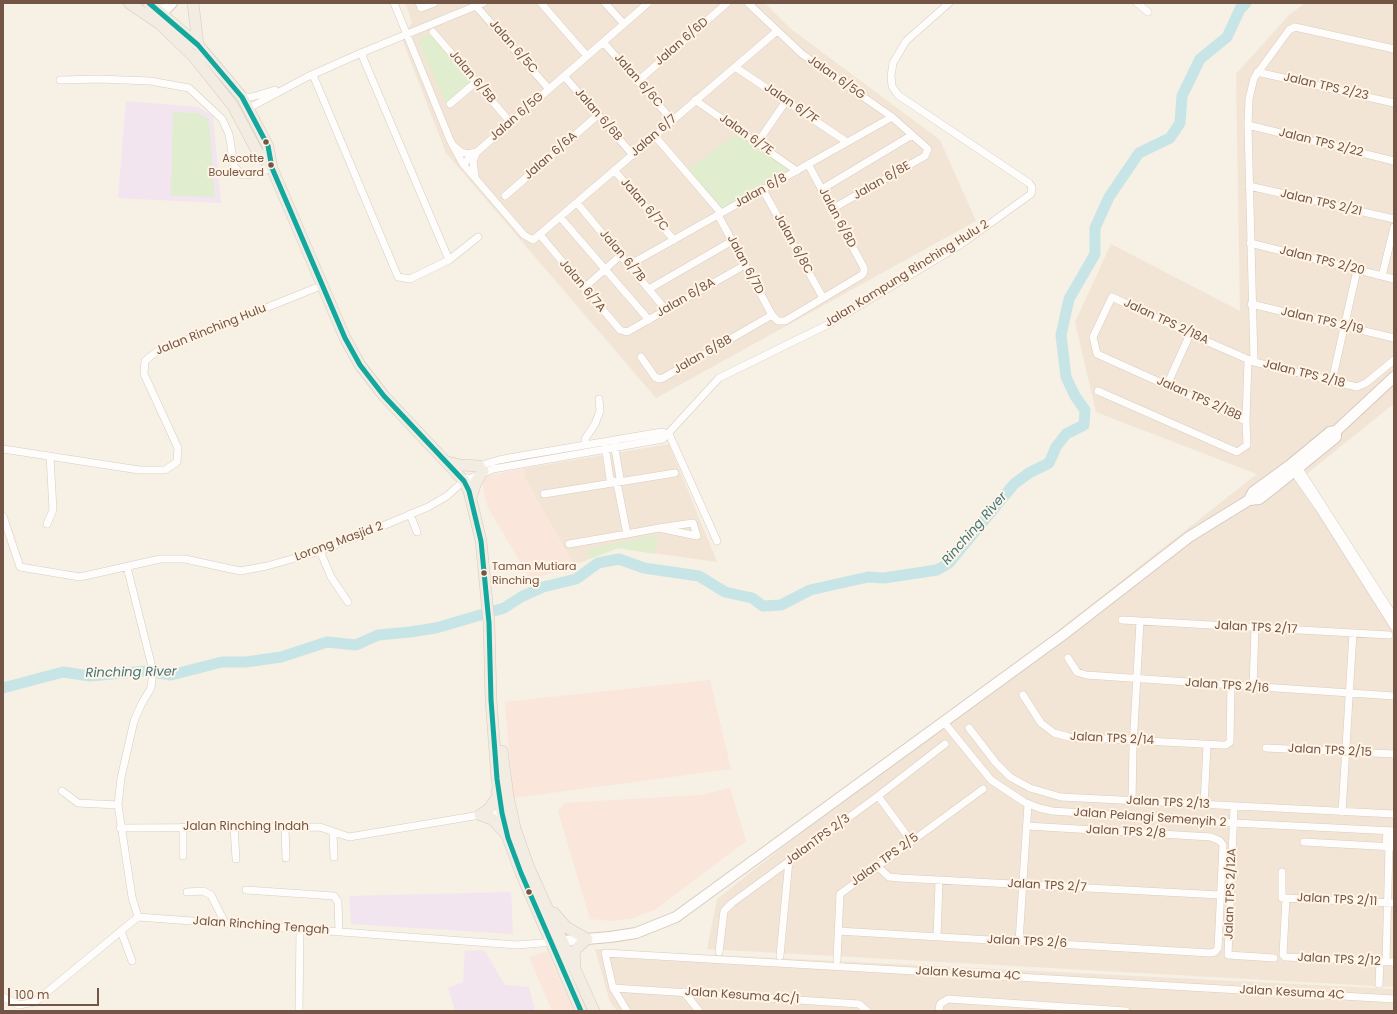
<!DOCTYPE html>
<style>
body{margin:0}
#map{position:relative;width:1397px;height:1014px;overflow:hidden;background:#f6f0e5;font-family:Poppins,sans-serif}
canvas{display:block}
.frame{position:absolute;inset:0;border:4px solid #735546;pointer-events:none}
.scale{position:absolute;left:8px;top:988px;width:91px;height:18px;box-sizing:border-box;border:2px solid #735546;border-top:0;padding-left:5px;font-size:12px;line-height:14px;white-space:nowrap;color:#735546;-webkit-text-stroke:3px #fff4e5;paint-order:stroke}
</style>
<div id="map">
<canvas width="1397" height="1014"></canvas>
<div class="frame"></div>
<div class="scale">100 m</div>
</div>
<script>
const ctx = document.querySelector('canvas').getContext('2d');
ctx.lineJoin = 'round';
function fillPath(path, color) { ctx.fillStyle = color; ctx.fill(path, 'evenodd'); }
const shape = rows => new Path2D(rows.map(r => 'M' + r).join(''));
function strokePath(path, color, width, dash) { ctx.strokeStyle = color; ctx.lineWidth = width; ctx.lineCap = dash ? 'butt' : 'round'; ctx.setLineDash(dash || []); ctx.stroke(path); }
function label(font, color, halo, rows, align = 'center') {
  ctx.font = font + ' Poppins,sans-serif'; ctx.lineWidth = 4; ctx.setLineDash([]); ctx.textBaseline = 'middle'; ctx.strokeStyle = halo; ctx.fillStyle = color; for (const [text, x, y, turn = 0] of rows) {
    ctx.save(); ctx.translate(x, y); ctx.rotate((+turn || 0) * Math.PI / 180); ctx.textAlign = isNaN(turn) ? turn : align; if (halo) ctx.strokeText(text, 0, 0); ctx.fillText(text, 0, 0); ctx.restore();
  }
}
const residential = shape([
 [405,3,765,3,791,29,940,140,976,221,656,398,446,153,402,39,412,22],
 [1305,3,1394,3,1394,406,1391,406,1299,480,1394,632,1394,987,707,949,717,899,1257,474,1096,412,1075,322,1111,244,1240,311,1236,74,1289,15],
 [669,444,717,562,618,548,574,565,525,478,525,468],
 [595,949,1394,989,1394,1011,617,1011,610,1002]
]);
const commercial = shape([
 [525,468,525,478,574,565,531,580,487,506,481,477],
 [710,680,731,769,513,798,505,702],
 [730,788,746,841,656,909,633,918,612,921,590,919,558,811,564,803,700,795],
 [547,951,574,1011,552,1011,529,957]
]);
const education = shape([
 [126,101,198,107,213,116,221,203,118,198],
 [511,892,513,934,351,924,349,896],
 [484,950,505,985,529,987,535,1011,455,1011,448,988,463,982,465,951]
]);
const green = shape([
 [431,34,473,82,447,105,419,43,424,36],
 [173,112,198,113,209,120,215,197,171,196],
 [740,131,795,171,722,213,686,171],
 [658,535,655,554,618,548,590,559,588,549]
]);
const river = shape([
 [3,688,63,672,90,676,146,671,171,675,222,662,246,662,281,657,327,642,356,645,378,635,410,632,436,628,504,608,521,597,543,587,576,579,598,563,619,559,644,568,699,576,725,592,752,598,763,606,781,605,810,590,868,577,884,578,937,570,949,563,1014,484,1029,473,1049,463,1056,447,1066,434,1084,425,1085,410,1075,396,1066,377,1061,335,1069,299,1095,254,1095,228,1109,197,1139,153,1170,138,1180,123,1182,96,1200,59,1227,37,1240,9,1246,3]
]);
const street = shape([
 [394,3,450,140,463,164,524,235,533,240,777,31],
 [419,3,421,8,434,3],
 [541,3,587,56],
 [605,3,624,24],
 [748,3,802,54,892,117,928,149,925,156,832,209],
 [1137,3,1148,12],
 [476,6,549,89],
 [433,32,511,123],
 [603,42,672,120],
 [361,53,449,260],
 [735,67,847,142],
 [1257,72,1394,103],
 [313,75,398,277,410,279,449,260,478,237],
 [564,76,633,155],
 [60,80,99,79,150,81,189,88,222,119,229,134,234,166,242,175,254,174,272,168],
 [638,81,727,3],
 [242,97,252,97,275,90],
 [695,100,797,171],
 [450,104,476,82],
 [249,108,307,77,361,53,483,3],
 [1248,125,1394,161],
 [654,135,721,213],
 [758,142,786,101],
 [455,147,461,152,468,154,476,152],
 [463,164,648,3],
 [614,170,674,240],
 [475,177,473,161,476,154],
 [1249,186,1394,219],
 [822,189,912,135],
 [763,190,823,298],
 [505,196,598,115],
 [577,203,666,310],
 [718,215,772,315,778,321,785,321,862,275,864,272,864,268,808,164],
 [560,217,649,320],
 [540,235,620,330,627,332,745,265],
 [1250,243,1394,279],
 [629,265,892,117],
 [1382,276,1394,227],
 [584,288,621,255],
 [649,289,732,241],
 [1251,304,1394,338],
 [641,357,655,377,659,379,663,378,772,315],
 [1254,362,1248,125,1249,99,1254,78,1289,30,1295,27,1394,49],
 [1332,381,1357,270],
 [1167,385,1190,334],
 [1098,391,1237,452,1247,445,1246,421,1248,360],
 [1246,421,1097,354,1093,337,1112,297,1190,334,1254,362,1357,387,1366,383,1394,360],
 [586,445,585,439,595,424,600,411,599,399],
 [605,445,610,479,617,483,620,478,614,443],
 [3,449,139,470,165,470,177,462,178,448,144,374,145,361,156,352,323,285],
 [1296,464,1394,617],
 [477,468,479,466,499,460,520,456,662,432,669,434,717,541],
 [1291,468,1319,508,1394,627],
 [464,481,493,469,663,439,719,378,827,325,960,245,1031,194,1032,187,1029,183,898,95,892,86,891,76,893,63,906,41,949,3],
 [617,483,627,534],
 [544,494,675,473],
 [410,514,417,532],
 [3,516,20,567,80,577,160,559,185,559,240,571,267,566,320,551,385,525,428,507,447,496,467,478],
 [47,524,53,510,50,456],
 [569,544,627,534,659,528,693,523,697,536,659,528],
 [320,551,331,577,348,602],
 [127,567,153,671,151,688,142,703,134,721,121,778,118,805,132,897,138,917],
 [1122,620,1389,635],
 [1068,658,1077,672,1086,675,1394,696],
 [1253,687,1255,628],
 [1023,695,1041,723,1054,733,1069,737,1221,745,1226,745,1230,742,1231,686],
 [943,721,991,780,1024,802,1039,808,1052,811,1234,823,1394,831],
 [969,728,996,763,1010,777,1030,788,1061,797,1394,814],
 [1266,748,1394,754],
 [62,791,78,803,118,805],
 [878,796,911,841],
 [1132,801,1133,747,1140,621],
 [1204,805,1207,745],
 [1234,806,1228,955,1274,958],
 [1342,812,1353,633],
 [183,827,183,856],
 [234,827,236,859],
 [285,827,286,858],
 [120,828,320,827,349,837,480,815,506,812],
 [333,833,334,857],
 [1304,842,1394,847],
 [1386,847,1387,831],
 [1392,847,1393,831],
 [877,866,889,877,900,878,1220,895],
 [1282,872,1282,898,1394,903],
 [246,890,334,896,338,902,339,932],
 [187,892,203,891,211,895,225,923],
 [1286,898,1283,955,1285,957,1394,962],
 [121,931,132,961],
 [838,931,1210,953,1215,952,1218,948,1223,845,1220,841,1211,837,1027,826],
 [937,937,939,881],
 [1019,942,1028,804],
 [719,952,724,911,732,903,878,796,945,744],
 [780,956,789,860],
 [837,960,840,894,983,789],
 [1386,962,1389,847],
 [1379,984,1380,962],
 [613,988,859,1004,867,1011],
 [684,992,699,1011],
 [3,997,19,1005,35,1002,138,917,517,945,554,942],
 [299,1011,300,929],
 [627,1011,613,988,605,953,1394,999],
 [939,1011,940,1004,948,999,1126,1011]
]);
const secondary = shape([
 [151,10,166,9,172,3],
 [1249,500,1253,492,1290,465,1330,432,1336,431,1394,377],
 [563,941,610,937,636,933,676,917,1064,634,1189,537,1249,500,1259,499,1272,489,1336,437,1336,431]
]);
const primary = shape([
 [129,3,160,24,194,57,233,106,258,153,272,168],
 [149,3,198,45,242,97,268,146,272,168,345,338,360,365,384,396,464,481,469,491,481,541,489,623,491,700,497,779,502,813,508,838,521,873,581,1011],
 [193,3,198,45],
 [448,462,460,465,479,466],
 [471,498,476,482,483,471],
 [502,751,508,796,515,828,529,868,594,1011],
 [480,815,489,809,497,797,497,791],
 [480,815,492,819,506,834],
 [554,913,566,927,587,939,577,948,574,953,575,964]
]);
const bus1 = shape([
 [149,3,198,45,242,97,268,146,272,168,345,338,360,365,384,396,464,481,469,491,481,541,489,623,491,700,497,779,502,813,508,838,521,873,581,1011]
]);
const markers = [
 [266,142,3.5,"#735546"],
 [271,165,3.5,"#735546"],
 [484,573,3.5,"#735546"],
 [529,892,3.5,"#735546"]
];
const busNames = [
 ["Ascotte",264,159],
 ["Boulevard",264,173],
 ["Taman Mutiara",492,567,"left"],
 ["Rinching",492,581,"left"]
];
const streetNames = [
 ["Jalan 6/6D",682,42,-41],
 ["Jalan 6/5C",513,47,49],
 ["Jalan 6/5B",472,77,50],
 ["Jalan 6/5G",836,78,35],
 ["Jalan 6/6C",638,81,49],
 ["Jalan TPS 2/23",1326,87,13],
 ["Jalan 6/7F",791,104,34],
 ["Jalan 6/6B",598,115,49],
 ["Jalan 6/5G",517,117,-41],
 ["Jalan 6/7E",746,135,35],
 ["Jalan 6/7",654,136,-41],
 ["Jalan TPS 2/22",1321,143,14],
 ["Jalan 6/6A",551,156,-41],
 ["Jalan 6/8E",882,181,-30],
 ["Jalan 6/8",761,191,-29],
 ["Jalan TPS 2/21",1321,203,13],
 ["Jalan 6/7C",644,205,49],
 ["Jalan 6/8D",837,218,62],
 ["Jalan 6/8C",793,244,61],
 ["Jalan 6/7B",622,256,50],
 ["Jalan TPS 2/20",1322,261,14],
 ["Jalan 6/7D",745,265,62],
 ["Jalan Kampung Rinching Hulu 2",907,274,-32],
 ["Jalan 6/7A",582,286,50],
 ["Jalan 6/8A",686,298,-30],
 ["Jalan TPS 2/19",1322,321,13],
 ["Jalan TPS 2/18A",1166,322,25],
 ["Jalan Rinching Hulu",211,330,-22],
 ["Jalan 6/8B",703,355,-30],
 ["Jalan TPS 2/18",1304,374,14],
 ["Jalan TPS 2/18B",1199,399,24],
 ["Lorong Masjid 2",339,542,-20],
 ["Jalan TPS 2/17",1256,628,3],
 ["Jalan TPS 2/16",1227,686,4],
 ["Jalan TPS 2/14",1112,739,3],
 ["Jalan TPS 2/15",1330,751,3],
 ["Jalan TPS 2/13",1168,803,3],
 ["Jalan Pelangi Semenyih 2",1150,818,4],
 ["Jalan Rinching Indah",246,827],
 ["Jalan TPS 2/8",1126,832,3],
 ["JalanTPS 2/3",818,840,-36],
 ["Jalan TPS 2/5",885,860,-36],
 ["Jalan TPS 2/7",1047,886,3],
 ["Jalan TPS 2/12A",1231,894,-88],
 ["Jalan TPS 2/11",1337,900,3],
 ["Jalan Rinching Tengah",261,926,4],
 ["Jalan TPS 2/6",1027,942,3],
 ["Jalan TPS 2/12",1339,960,3],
 ["Jalan Kesuma 4C",968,974,3],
 ["Jalan Kesuma 4C",1292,993,3],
 ["Jalan Kesuma 4C/1",742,996,4]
];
const waterNames = [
 ["Rinching River",975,529,-49],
 ["Rinching River",131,673,-1]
];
fillPath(residential, '#f2e5d5');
fillPath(commercial, '#fae6da');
fillPath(education, '#f2e5f0');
fillPath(green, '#e1edcf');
strokePath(river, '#c7e5e6', 11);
strokePath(street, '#d7cdc4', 8);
strokePath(secondary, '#d6cbc2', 12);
strokePath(primary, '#d5cac3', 12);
strokePath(street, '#fefdfb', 7);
strokePath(secondary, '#fefdfb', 10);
strokePath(primary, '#f2ece2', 11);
strokePath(bus1, '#12a89d', 5);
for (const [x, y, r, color] of markers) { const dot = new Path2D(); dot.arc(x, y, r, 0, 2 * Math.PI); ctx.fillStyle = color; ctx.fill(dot); strokePath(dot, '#fff4e5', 1.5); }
label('11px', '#735546', '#fff4e5', busNames, 'right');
label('12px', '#735546', '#fff4e5', streetNames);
label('italic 13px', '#3c7781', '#fff4e5', waterNames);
</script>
